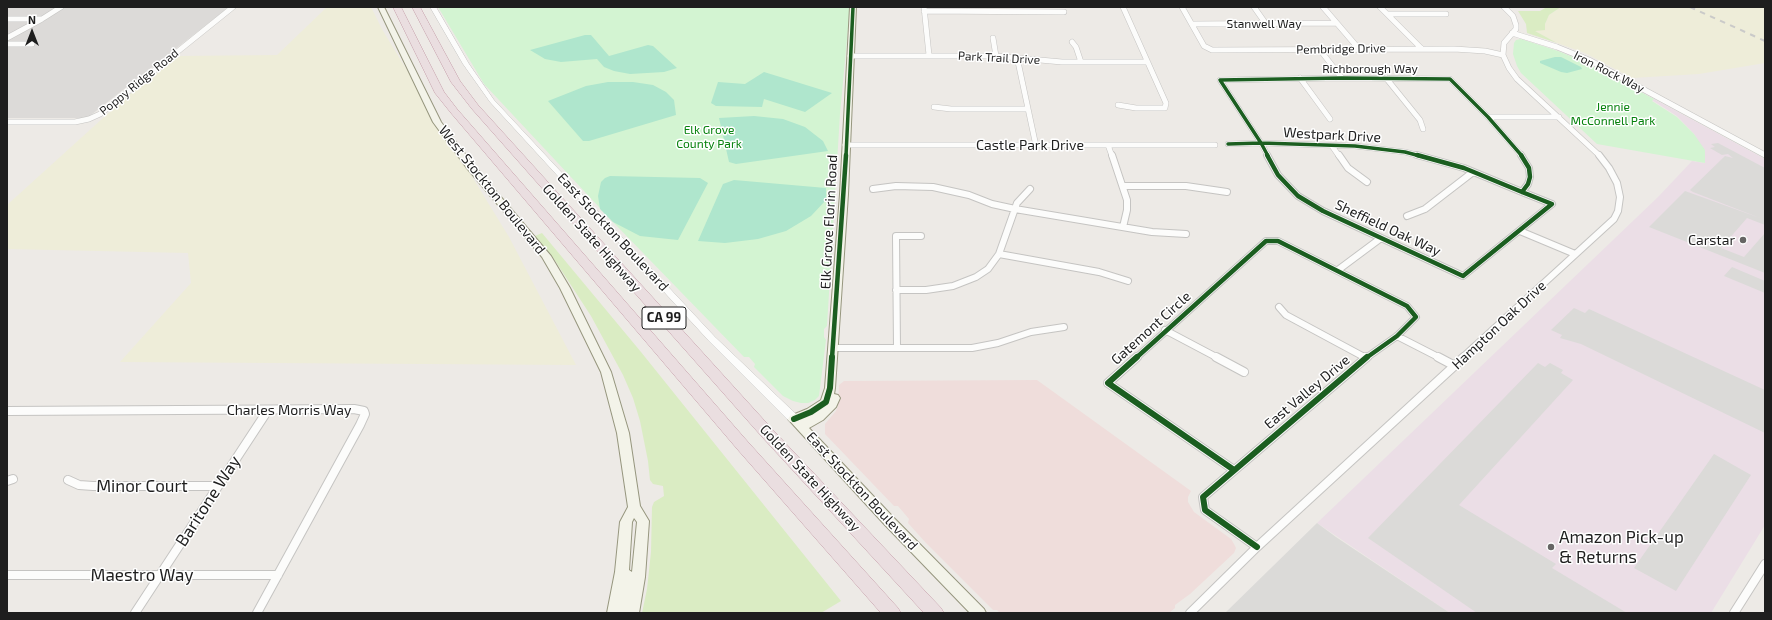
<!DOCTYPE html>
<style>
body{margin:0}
#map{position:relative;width:1772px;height:620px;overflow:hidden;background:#edeae6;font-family:"Exo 2",sans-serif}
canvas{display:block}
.frame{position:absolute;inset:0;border:8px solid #1e1e1e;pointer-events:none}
.north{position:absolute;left:12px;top:12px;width:40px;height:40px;-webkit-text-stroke:3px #fff;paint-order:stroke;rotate:0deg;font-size:11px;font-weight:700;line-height:16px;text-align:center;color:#1e1e1e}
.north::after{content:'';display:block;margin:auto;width:14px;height:18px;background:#1e1e1e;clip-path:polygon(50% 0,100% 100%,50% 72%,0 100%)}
</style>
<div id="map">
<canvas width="1772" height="620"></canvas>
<div class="frame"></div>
<div class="north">N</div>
</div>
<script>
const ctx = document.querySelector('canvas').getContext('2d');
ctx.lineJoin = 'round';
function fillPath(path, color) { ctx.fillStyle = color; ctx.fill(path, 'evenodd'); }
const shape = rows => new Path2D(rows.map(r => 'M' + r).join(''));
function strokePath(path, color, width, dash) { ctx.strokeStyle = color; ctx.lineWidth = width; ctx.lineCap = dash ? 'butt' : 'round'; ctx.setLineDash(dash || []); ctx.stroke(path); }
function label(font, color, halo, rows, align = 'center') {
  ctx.font = font + ' "Exo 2",sans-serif'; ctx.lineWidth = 3; ctx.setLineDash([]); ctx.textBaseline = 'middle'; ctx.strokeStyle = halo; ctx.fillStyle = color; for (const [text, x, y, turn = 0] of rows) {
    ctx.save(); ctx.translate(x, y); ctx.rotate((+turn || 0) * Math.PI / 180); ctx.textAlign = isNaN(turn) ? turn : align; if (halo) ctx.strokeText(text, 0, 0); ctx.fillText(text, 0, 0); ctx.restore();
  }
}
const residential = shape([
 [7,7,229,7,91,115,85,118,7,118]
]);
const commercial = shape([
 [1037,380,1191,491,1188,497,1188,502,1194,512,1231,539,1234,544,1236,548,1234,553,1190,594,1175,605,1175,608,1169,613,1000,613,997,610,993,610,926,543,908,523,909,519,898,506,894,506,825,434,825,424,836,411,838,406,839,385,844,381]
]);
const industrial = shape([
 [1654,99,1765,159,1765,525,1711,613,1450,613,1317,523,1658,197,1692,161,1705,163,1694,134,1677,116,1652,100]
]);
const religious = shape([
 [1718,143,1765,168,1765,225,1747,218,1721,248,1744,257,1765,233,1765,273,1649,227,1685,191,1760,218,1693,192,1690,190,1725,156,1733,158,1728,154,1722,155,1710,148,1715,147,1711,144],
 [1732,267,1765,281,1765,293,1724,276],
 [1574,308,1585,313,1589,309,1765,390,1765,433,1581,344,1560,338,1562,335,1551,330],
 [1538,363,1545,367,1550,363,1563,370,1561,373,1573,380,1459,505,1556,564,1552,568,1627,613,1477,613,1368,538],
 [1714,454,1751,475,1676,591,1634,568],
 [1317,523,1336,537,1450,613,1225,613]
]);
const farmland = shape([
 [327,7,371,7,383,31,509,237,576,365,120,362,191,283,188,253,7,249,7,205,124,99,179,56,277,55],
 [1561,7,1765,7,1765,63,1699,74,1632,78,1585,53,1557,43,1534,31,1545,24,1549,15]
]);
const grass = shape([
 [1547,7,1561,7,1549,15,1545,24,1545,30,1535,31,1557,43,1527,33,1526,24,1518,11,1540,11],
 [542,233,641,352,841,601,821,613,642,613,647,589,651,552,652,507,654,502,664,496,663,486,653,484,650,480,648,461,640,421,633,398,623,375,591,316,554,259,535,236]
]);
const park = shape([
 [438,7,850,7,840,114,827,326,824,329,824,337,826,340,819,396,815,400,808,403,801,403,793,401,783,396,754,367,755,364,749,357,744,357,613,222,484,84],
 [1521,39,1558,51,1580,60,1654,99,1652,101,1677,117,1694,134,1705,150,1705,163,1597,144,1521,73,1517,66,1513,54,1514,43,1516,40]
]);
const pitch = shape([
 [585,35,591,35,609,56,648,45,653,46,677,68,664,72,630,74,614,71,604,67,597,59,561,62,545,59,530,50],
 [1555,57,1561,57,1581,67,1582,69,1567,73,1561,72,1540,63,1540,61],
 [764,72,832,93,805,112,764,99,762,107,716,106,711,103,718,82,745,84],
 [608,82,633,82,653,85,666,92,674,100,676,115,589,141,583,141,548,101,586,86],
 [754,116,783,119,805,127,823,141,828,151,736,164,729,162,719,118],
 [610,176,700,178,708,183,678,240,640,236,613,222,600,209,598,196,601,182,605,178],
 [734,180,826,188,826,200,811,216,786,231,758,239,725,243,698,241,723,184]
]);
const minorFar2 = shape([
 [924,7,929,55],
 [1182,7,1204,46,1212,50,1454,49,1485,51,1503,55],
 [1254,7,1266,24],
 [1323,7,1359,49],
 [1380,7,1421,48],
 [1504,7,1513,16,1516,25,1516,29,1504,43,1503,55,1509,68,1517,79,1600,156],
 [924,11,1064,12],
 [1388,14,1446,14],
 [7,19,42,19,7,38],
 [42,19,61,7],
 [1193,24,1336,23],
 [1512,33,1557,47,1589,60,1765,155],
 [993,38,996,56],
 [1072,42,1076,47,1081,62],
 [7,44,32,44],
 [1320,50,1342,78],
 [850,56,996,56,1062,62,1147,62],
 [1017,57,1036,146],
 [1300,78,1330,119],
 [1386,78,1420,120,1423,129],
 [1118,105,1136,108,1165,108,1166,103,1123,7],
 [934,107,951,109,1027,109],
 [1488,117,1559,117],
 [7,122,75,122,89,119,100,114,233,7],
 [1261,143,1355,146,1405,152,1420,156],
 [1261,143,1268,156],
 [1261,143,1220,80,1342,78,1450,79,1488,117,1522,156],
 [1228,144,1261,143],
 [845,145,1215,145],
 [1108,145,1112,156],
 [1332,146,1339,156]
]);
const minorFar1 = shape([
 [1112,155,1127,200,1127,210,1123,227],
 [1267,155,1278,175,1298,196,1323,211,1463,276,1552,204,1522,192],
 [1339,155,1348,168,1367,182],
 [1417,155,1464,168,1522,192],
 [1521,155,1529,168,1530,177,1528,184,1522,192],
 [1123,186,1186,186,1227,192],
 [873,189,896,186,933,187,969,195,992,204,1015,209,1152,232,1186,234],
 [1407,216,1425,209,1473,172],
 [1520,231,1575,254],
 [999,254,1099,272,1128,281],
 [1338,270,1381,238],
 [896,290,926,290,953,286,976,277,988,269,999,254,1017,203,1030,189],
 [1279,307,1286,315,1366,358],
 [1165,330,1218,358],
 [1397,336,1440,358],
 [834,348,972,348,998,343,1031,332,1064,327],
 [897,348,896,236,921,236],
 [1136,358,1266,241,1278,241,1407,306,1416,317,1397,336,1366,358],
 [1462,358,1614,219,1618,211,1620,197,1617,183,1609,168,1599,155]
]);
const minor = shape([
 [1137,357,1108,383,1234,470],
 [1216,357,1244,372],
 [1365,357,1366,358],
 [1438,357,1455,366],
 [7,411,354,409,364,411,365,414,360,425,257,613],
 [68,480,79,485,93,486,218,486],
 [7,481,13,479],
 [1257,547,1205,510,1203,497,1367,357],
 [7,575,278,575],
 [135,613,268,410],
 [1190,613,1257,547,1464,357],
 [1734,613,1765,564]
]);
const tertiary = shape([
 [430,7,436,7,469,64,494,100,715,337,798,416,799,419,798,422,790,422,709,341,490,102,463,64,430,7]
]);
const secondary = shape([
 [378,7,384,7,441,122,472,163,551,256,570,288,611,372,629,433,640,506,649,521,645,577,639,613,607,613,615,572,620,522,628,507,617,433,601,372,560,288,542,257,466,167,433,122,378,7],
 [634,518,637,522,632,572,629,570,632,522,634,518],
 [850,7,856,7,848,194,835,388,834,394,838,395,840,398,836,407,823,420,809,428,893,517,984,609,986,613,970,613,885,525,788,419,790,416,807,409,821,400,825,388,840,194,850,7]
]);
const motorway = shape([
 [393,7,401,7,444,92,457,109,748,442,898,608,901,613,881,613,738,450,451,113,435,93,393,7],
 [412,7,420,7,460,81,478,105,773,430,941,608,944,613,924,613,763,438,472,109,451,82,412,7]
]);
const rail = shape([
 [1690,7,1765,41]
]);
const cyclewayFar2 = shape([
 [1261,143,1355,146,1405,152,1420,156],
 [1261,143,1268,156],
 [1261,143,1220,80,1342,78,1450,79,1488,117,1522,156],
 [1228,144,1261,143],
 [846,156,853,7]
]);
const cyclewayFar1 = shape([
 [1267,155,1278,175,1298,196,1323,211,1463,276,1552,204,1522,192],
 [1417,155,1464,168,1522,192],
 [1521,155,1529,168,1530,177,1528,184,1522,192],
 [832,358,846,155],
 [1136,358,1266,241,1278,241,1407,306,1416,317,1397,336,1366,358]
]);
const cycleway = shape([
 [1137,357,1108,383,1234,470],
 [794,419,811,412,826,402,830,388,832,357],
 [1257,547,1205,510,1203,497,1367,357]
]);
const markers = [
 [1743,240,4,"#666564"],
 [1551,547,4,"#666564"]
];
const farStreetnames = [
 ["Stanwell Way",1264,24],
 ["Pembridge Drive",1341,49,-1],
 ["Park Trail Drive",999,58,3],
 ["Richborough Way",1370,69],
 ["Iron Rock Way",1609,72,27],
 ["Poppy Ridge Road",139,82,-39]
];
const farParknames = [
 ["Jennie",1613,107],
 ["McConnell Park",1613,121],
 ["Elk Grove",709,130],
 ["County Park",709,144]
];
const shields = [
 [664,318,44]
];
const shieldNames = [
 ["CA 99",664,318]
];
const streetNames = [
 ["Westpark Drive",1332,135,3],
 ["Castle Park Drive",1030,145],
 ["West Stockton Boulevard",492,190,51],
 ["Elk Grove Florin Road",829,222,-87],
 ["Sheffield Oak Way",1388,228,25],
 ["East Stockton Boulevard",613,232,47],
 ["Golden State Highway",592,238,48],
 ["Hampton Oak Drive",1499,325,-43],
 ["Gatemont Circle",1151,328,-42],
 ["East Valley Drive",1307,392,-40],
 ["Charles Morris Way",289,410],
 ["Golden State Highway",810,478,47],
 ["East Stockton Boulevard",862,491,47]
];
const poiNames = [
 ["Carstar",1735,240]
];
const nearStreetnames = [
 ["Minor Court",142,486],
 ["Baritone Way",208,501,-57],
 ["Maestro Way",142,575]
];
const nearPoinames = [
 ["Amazon Pick-up",1559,537],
 ["& Returns",1559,557]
];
fillPath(residential, '#dcdad8');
fillPath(commercial, '#efdddb');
fillPath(industrial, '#ebdee6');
fillPath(religious, '#dbdad8');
fillPath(farmland, '#eeedd9');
fillPath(grass, '#daecc3');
fillPath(park, '#d3f4d2');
fillPath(pitch, '#afe6cd');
strokePath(minorFar2, '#c5c4c2', 6);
strokePath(minorFar1, '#c5c4c2', 8);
strokePath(minor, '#c5c4c2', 10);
strokePath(tertiary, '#c5c4c2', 1);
strokePath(secondary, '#96967e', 2);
strokePath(motorway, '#c49ca8', 1);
strokePath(minorFar2, '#fcfcfb', 5);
strokePath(minorFar1, '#fcfcfb', 6);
strokePath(minor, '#fcfcfb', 8);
fillPath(tertiary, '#fcfcfb');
fillPath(secondary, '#f3f3e9');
fillPath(motorway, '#eadee0');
strokePath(rail, '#cacac9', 2, [5.5, 5.5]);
strokePath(cyclewayFar2, '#1b5e20', 3.5);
strokePath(cyclewayFar1, '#1b5e20', 4.5);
strokePath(cycleway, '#1b5e20', 6);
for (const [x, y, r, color] of markers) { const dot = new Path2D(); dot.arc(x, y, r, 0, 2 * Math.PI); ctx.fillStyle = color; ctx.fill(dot); strokePath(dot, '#fff', 1.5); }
label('12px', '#1e1e1e', '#fff', farStreetnames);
label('12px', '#06820d', '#fff', farParknames);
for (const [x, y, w] of shields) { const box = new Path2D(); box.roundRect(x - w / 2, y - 11, w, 22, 3); ctx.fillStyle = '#fff'; ctx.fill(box); strokePath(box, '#1e1e1e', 1); }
label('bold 13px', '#1e1e1e', null, shieldNames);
label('14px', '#1e1e1e', '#fff', streetNames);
label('14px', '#1e1e1e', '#fff', poiNames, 'right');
label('17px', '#1e1e1e', '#fff', nearStreetnames);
label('17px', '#1e1e1e', '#fff', nearPoinames, 'left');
</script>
